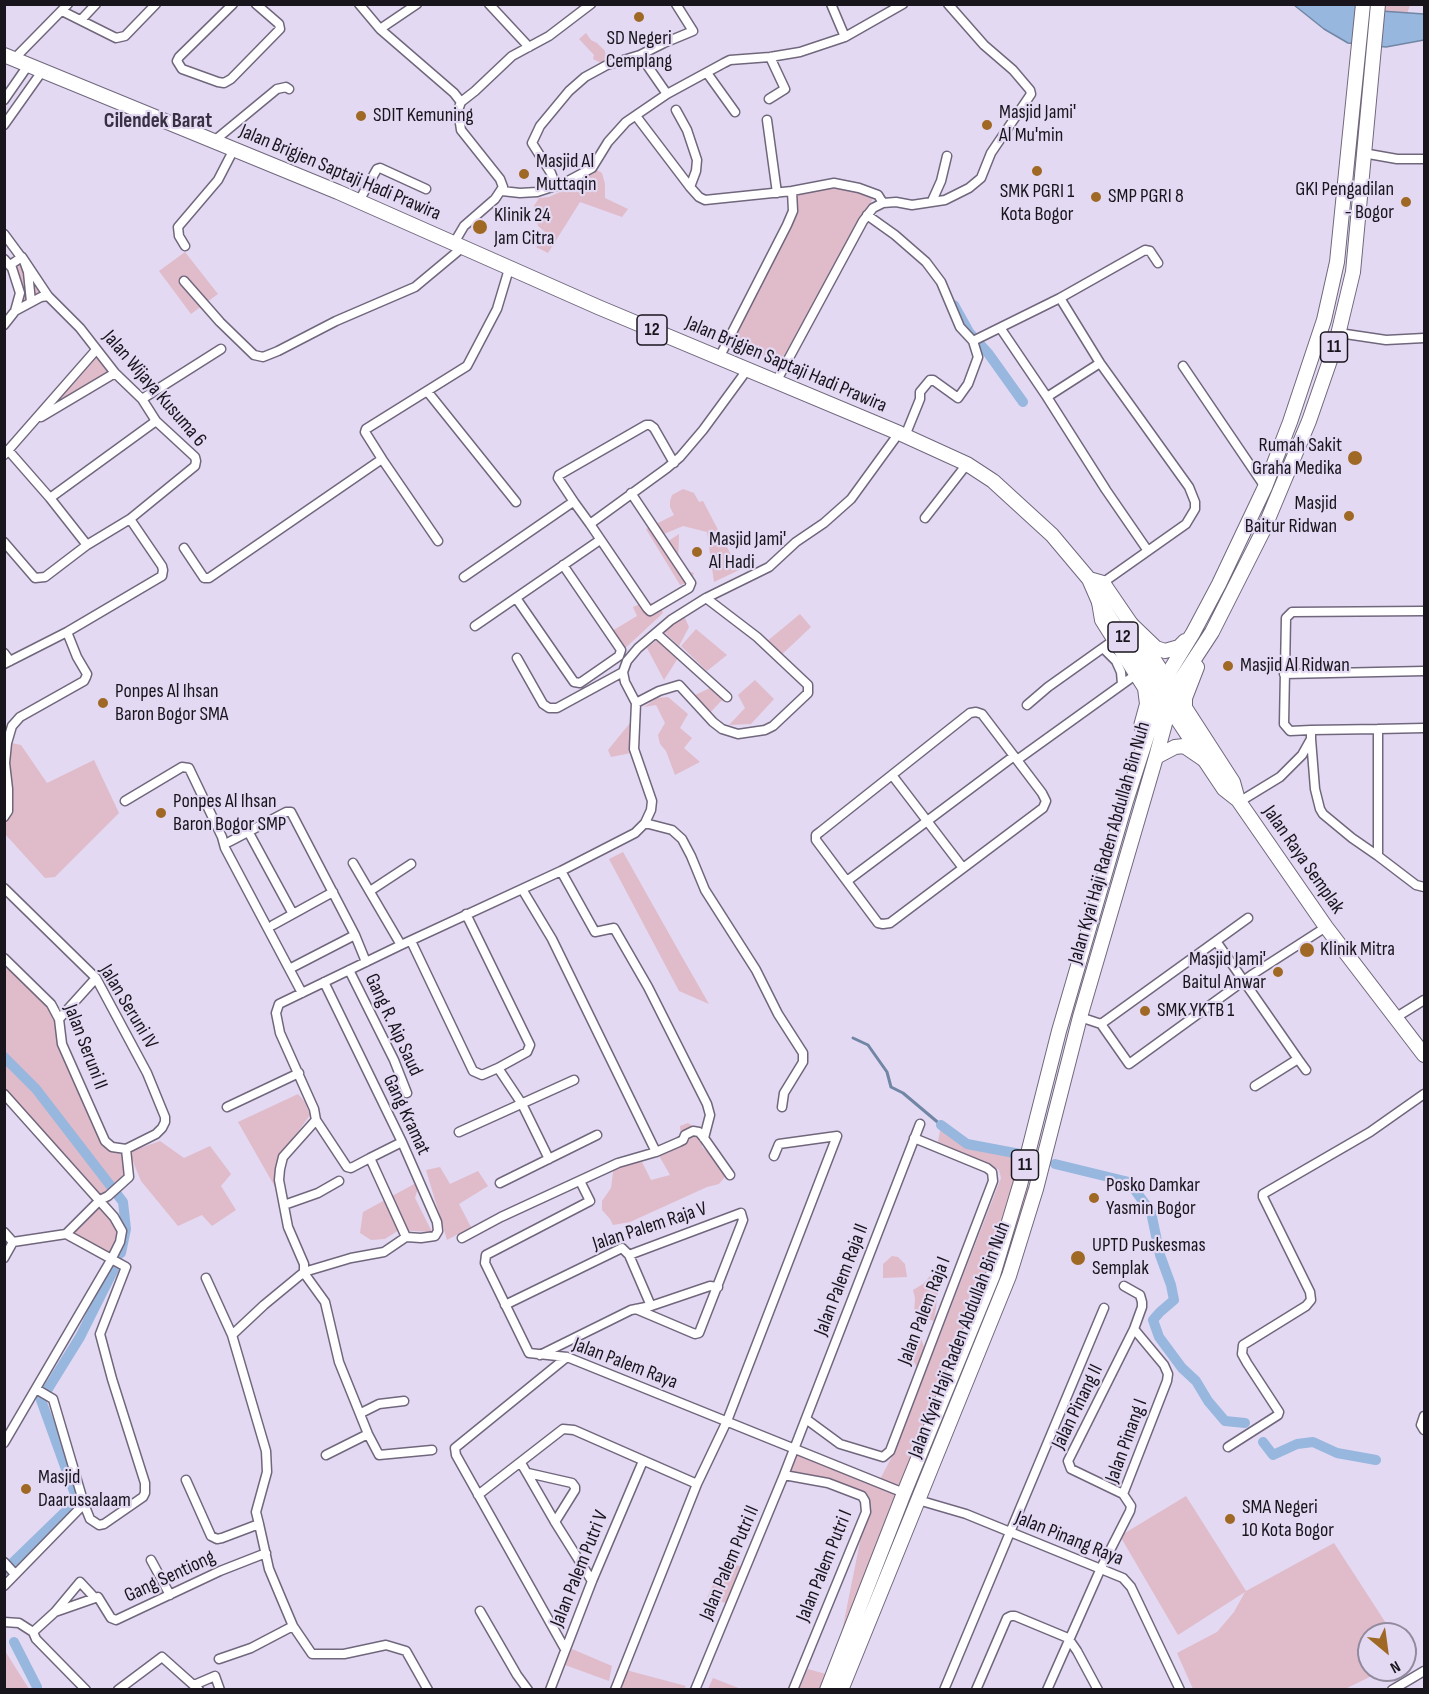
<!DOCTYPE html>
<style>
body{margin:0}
#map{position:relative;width:1429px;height:1694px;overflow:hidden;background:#e3d9f2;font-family:"Sofia Sans Condensed",sans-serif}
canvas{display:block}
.frame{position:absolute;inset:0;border:6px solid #18151d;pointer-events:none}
.north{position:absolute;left:1357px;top:1622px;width:60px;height:60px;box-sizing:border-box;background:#e3d9f2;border:2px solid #928b9d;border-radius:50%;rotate:151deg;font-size:16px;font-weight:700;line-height:24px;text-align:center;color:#18151d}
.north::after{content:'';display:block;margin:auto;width:21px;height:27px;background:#a06825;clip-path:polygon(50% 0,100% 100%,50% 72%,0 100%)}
</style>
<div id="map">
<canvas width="1429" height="1694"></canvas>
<div class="frame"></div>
<div class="north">N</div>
</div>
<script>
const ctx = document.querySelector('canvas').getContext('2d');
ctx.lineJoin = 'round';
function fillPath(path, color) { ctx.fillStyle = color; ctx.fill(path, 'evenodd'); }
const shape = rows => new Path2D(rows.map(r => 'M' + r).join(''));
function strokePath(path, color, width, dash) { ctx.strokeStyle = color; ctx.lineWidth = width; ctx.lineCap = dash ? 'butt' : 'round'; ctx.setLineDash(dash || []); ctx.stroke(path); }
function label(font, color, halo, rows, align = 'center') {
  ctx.font = font + ' "Sofia Sans Condensed",sans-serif'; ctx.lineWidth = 4.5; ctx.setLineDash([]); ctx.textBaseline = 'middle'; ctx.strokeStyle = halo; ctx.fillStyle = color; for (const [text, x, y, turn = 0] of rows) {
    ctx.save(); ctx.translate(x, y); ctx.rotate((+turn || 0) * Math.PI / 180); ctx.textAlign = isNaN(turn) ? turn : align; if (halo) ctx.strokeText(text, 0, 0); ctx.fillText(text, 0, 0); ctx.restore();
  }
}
const green = shape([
 [1384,5,1410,5,1407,14,1383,11],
 [586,33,591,40,597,43,605,51,606,60,603,64,593,59,594,55,579,39],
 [595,169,602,173,605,184,605,198,628,209,622,217,580,202,548,253,536,247,549,235,538,226,534,206,539,198,549,197,573,186,588,183,586,174],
 [839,187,874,197,779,364,730,343,796,213,795,195],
 [185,252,218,294,191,314,159,271],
 [22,257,48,296,15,311,20,293,12,268],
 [96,350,115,373,32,422],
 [683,489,694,493,699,502,703,501,739,570,714,582,707,532,683,526,664,534,667,542,679,534,678,564,684,570,694,573,690,582,680,585,646,529,674,515,670,507,670,501,672,495],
 [645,602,660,604,663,613,619,654,607,634,637,616,633,607],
 [800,614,811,627,775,661,760,647],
 [684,616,689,627,679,646,662,630],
 [696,629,727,655,707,671,681,646],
 [657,640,678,658,664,680,647,648],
 [755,680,774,699,751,724,729,725,745,708,738,695],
 [712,687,724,698,706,717,689,698],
 [668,697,688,714,680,728,692,738,684,748,700,762,675,775,666,751,660,744,658,735,665,723,656,705,644,707,657,698],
 [630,723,631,753,611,757,608,750],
 [7,742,21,745,47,783,94,760,119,813,55,877,45,878,5,834],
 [623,852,681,955,709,1004,679,991,609,859],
 [4,958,51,1004,62,1044,105,1141,126,1149,130,1172,100,1200,122,1231,111,1260,66,1234,99,1200,5,1094],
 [298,1094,305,1102,310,1115,277,1161,275,1187,238,1122],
 [688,1123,701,1131,702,1147,729,1172,719,1184,707,1187,630,1222,613,1225,610,1219,602,1210,602,1201,611,1188,614,1165,641,1160,651,1180,670,1175,658,1154,681,1143,680,1126],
 [941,1125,967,1144,1027,1156,1020,1185,1036,1189,840,1689,799,1689,808,1669,833,1676,866,1512,862,1496,784,1475,794,1449,878,1483,895,1451,1001,1178,999,1170,980,1160,938,1142],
 [160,1141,184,1158,210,1146,231,1174,221,1186,236,1210,212,1226,202,1215,178,1226,141,1181,129,1152],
 [440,1167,450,1184,478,1171,488,1186,459,1204,471,1227,447,1240,426,1170],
 [416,1183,418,1188,415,1198,432,1232,399,1230,385,1239,371,1240,360,1233,363,1212],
 [892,1256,898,1257,905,1264,907,1277,883,1278,883,1264],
 [930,1276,940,1279,934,1321,914,1314,915,1298,913,1290,923,1284],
 [921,1338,925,1350,918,1369,905,1347],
 [1186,1496,1246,1591,1334,1543,1393,1634,1369,1634,1369,1670,1384,1670,1345,1689,1193,1689,1177,1653,1217,1632,1234,1612,1245,1592,1178,1635,1120,1536],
 [722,1564,741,1566,726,1603,707,1598],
 [572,1649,612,1666,609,1681,565,1665],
 [5,1651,29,1689,5,1689],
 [626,1670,686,1686,684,1689,618,1690],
 [713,1678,741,1689,708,1689]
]);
const water = shape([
 [1294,5,1362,5,1381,11,1424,14,1424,40,1386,47,1348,43,1324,29,1294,5]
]);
const stream = shape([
 [853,1038,868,1045,887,1072,891,1087,903,1093,941,1125]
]);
const canal = shape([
 [954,305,969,332,988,353,1023,402],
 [4,1057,36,1089,123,1202,126,1229,121,1253],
 [941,1125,967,1144,1020,1154],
 [1055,1164,1129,1182,1151,1212,1160,1255,1171,1285,1174,1300,1160,1312,1153,1320,1159,1337,1182,1368,1196,1381,1208,1401,1225,1421,1245,1423],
 [1263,1442,1273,1455,1297,1444,1313,1442,1337,1453,1376,1460],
 [4,1571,72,1505,76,1497,41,1400,80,1337,118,1261],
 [14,1642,37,1687]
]);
const minor = shape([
 [233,4,179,57,177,61,182,69,218,82,224,83,231,79,280,29,279,24,256,4],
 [359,4,380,29,454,93,461,102],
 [489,4,529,47],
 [831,4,845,37],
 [62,11,116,38,125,36,156,4],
 [81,20,96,4],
 [380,29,417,4],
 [14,59,68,4],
 [707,73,735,112],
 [667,94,640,55,664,43,693,31,676,4],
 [769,99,785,89,770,57],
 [4,100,29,64],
 [676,110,687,130,697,160,696,171,690,187,699,197,705,200,792,191,834,183,859,188,878,195,883,203,896,202,912,205,945,200,969,188,981,178,991,153,1031,94,1030,90,1013,70,984,45,948,4],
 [636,116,690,187],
 [767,120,777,193],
 [4,125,43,70],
 [214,141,277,89,286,87,289,89],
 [1363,153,1397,159,1424,159],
 [556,186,551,173,532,143,540,126,569,91,585,77,607,65,640,55],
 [502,191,520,193,537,192,564,183,592,168,608,142,626,122,667,94,724,63,730,60,770,57,800,52,845,37,903,4],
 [359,201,377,169,380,168,426,189],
 [932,201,941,181,947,156],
 [867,215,895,235,926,262,941,282,960,327,973,341,978,357,968,384,958,398,933,380,930,380,920,392,920,399,905,436],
 [4,234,24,261,28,272,31,302],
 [454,243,464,226,495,199,503,187,500,179,461,130,458,110,461,102,475,91,512,56,549,36,591,4],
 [185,246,179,236,178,227,218,180,234,149],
 [4,259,12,268,20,293,15,311],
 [184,281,220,322,254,355,263,357,278,351,336,321,415,287,463,247],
 [1060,298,1100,363,1189,487,1195,502,1195,509,1186,524,1101,584],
 [4,325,15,311,41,297,48,296],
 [1001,329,1047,397,1106,490,1148,551],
 [1339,333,1386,340,1424,338],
 [973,341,1060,298,1145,250,1150,251,1158,263],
 [719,358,787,225,793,211,792,191],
 [1183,366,1265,487],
 [776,382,863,221,873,208,883,203],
 [427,391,516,502],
 [1047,397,1100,363],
 [142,399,221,349],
 [41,417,115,373],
 [8,450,50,498,87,545],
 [4,455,96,350],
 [382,459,438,541],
 [50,498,156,421],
 [574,502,558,478,559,475,646,425,650,425,654,428,674,463],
 [925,518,967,464],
 [590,524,647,608,650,611,689,588,691,583,631,493],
 [4,542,35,578,45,577,87,545,130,519,195,466,196,461,195,457,156,421,142,399,115,373,80,328,48,296,22,257,10,265],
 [184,548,204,578,209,578,382,459,365,432,366,429,467,366,497,309,509,269],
 [464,577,570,504,574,502,590,524,667,468,680,457,703,430,747,370],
 [516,598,574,682,580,683,619,656,621,650,563,565],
 [475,626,600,540],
 [656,633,727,697],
 [1104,649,1116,661,1121,672,1122,684],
 [4,653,10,661],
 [517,658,543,704,549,708,557,708,623,672],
 [4,664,67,632,162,576,163,570,162,566,130,519],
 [1284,674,1424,671],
 [636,703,659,691,679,685,713,722,722,729,738,734,765,730,773,726,808,693,808,685,757,637,706,598],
 [1027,705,1048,687,1114,640],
 [1378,729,1424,728],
 [1311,730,1290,731,1284,724,1286,618,1292,612,1424,611],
 [1311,739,1315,789,1320,809,1323,814,1352,838,1378,856],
 [1017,760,982,714,976,712,970,713,820,832,816,835,816,840,878,923,883,924,890,923,1043,808,1046,801,1042,793,1017,760,1138,673],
 [892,775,963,868],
 [125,801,182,767,189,768,222,837,225,848,302,993],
 [1239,802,1280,777,1302,755,1311,739,1311,730,1378,729,1378,856,1416,885,1424,887],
 [4,817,8,811,8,789,5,763,7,743,12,726,20,717,84,681,86,677,87,674,77,657,67,632],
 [645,823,672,830,682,839,691,856,705,890,756,970,778,1014,803,1053,803,1062,784,1093,782,1107],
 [249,833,293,914],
 [229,842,286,812,291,812,355,935,366,962],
 [353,863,401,945],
 [561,871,595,932,614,928,648,987,707,1104,710,1115,704,1138],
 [847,881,1014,756],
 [4,888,96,978,147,1073,165,1117,165,1122,162,1128,156,1134,126,1149],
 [522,889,552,939,656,1152],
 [370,891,411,864],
 [273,925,333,892],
 [411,941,473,1071,482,1075,498,1068,527,1052,530,1045,466,914],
 [1216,941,1298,1059,1255,1086],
 [4,958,51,1004,59,1019,62,1044,105,1141,112,1147,126,1149],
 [293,967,355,935],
 [349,970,394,1060,407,1093],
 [324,982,402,1142,437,1222,438,1231,435,1236,421,1238,406,1237],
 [1080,1017,1101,1024,1129,1064,1253,974,1326,927],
 [1395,1018,1424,1000],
 [59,1019,96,978],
 [1101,1024,1248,918],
 [1298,1059,1306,1070],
 [498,1068,522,1104,549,1159],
 [4,1094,114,1217,122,1231,120,1242,111,1260,4,1443],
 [227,1107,299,1073],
 [316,1120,347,1167,351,1168,370,1158,406,1237],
 [459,1132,574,1080],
 [370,1158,402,1142],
 [580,1181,590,1201,486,1255,485,1263,529,1353,567,1357,904,1493],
 [500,1183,597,1135],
 [284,1205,318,1193,339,1181],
 [4,1232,13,1242,66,1234,100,1200,108,1196,129,1177,126,1149],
 [462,1238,501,1217,618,1163,656,1152,679,1142,683,1140,685,1135,693,1131,699,1132,704,1138,730,1175],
 [629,1255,651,1306],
 [4,1258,13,1242],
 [304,1272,351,1258,384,1252,406,1237],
 [304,1273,325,1302,339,1362,368,1434,379,1455,432,1450],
 [206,1278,232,1335],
 [505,1305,622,1248,629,1255,741,1213,743,1220,699,1333,695,1334,636,1309],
 [540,1355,631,1310,651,1306,710,1286,718,1287],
 [36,1389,53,1399,84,1504,90,1519,99,1525,104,1524,143,1497,145,1493,145,1483,112,1379,100,1334,126,1267,66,1234],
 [361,1413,379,1404,404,1401],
 [1424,1416,1421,1425,1424,1430],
 [806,1419,840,1444,883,1457,890,1451,993,1181,992,1172,987,1168,914,1138],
 [1228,1447,1278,1415,1279,1412,1247,1363,1242,1354,1243,1345,1306,1306,1311,1300,1310,1292,1263,1197,1263,1194,1370,1132,1424,1094],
 [326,1455,368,1434],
 [521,1463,555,1522,592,1581],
 [528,1473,572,1483,575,1487,575,1490,555,1522],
 [784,1475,828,1483,862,1496,865,1501,866,1512,793,1690],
 [186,1480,211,1536,217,1539,222,1538,259,1524],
 [1123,1494,1071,1469,1068,1461,1134,1329,1142,1307,1142,1302,1140,1295,1124,1286],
 [478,1495,563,1429,574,1430,697,1484],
 [918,1500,966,1514,1123,1578,1131,1587,1180,1690],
 [151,1560,170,1595],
 [4,1562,15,1574],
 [4,1586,84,1504],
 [480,1611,517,1675,528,1690],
 [55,1612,98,1597,111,1618,116,1620,220,1571,266,1553],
 [4,1622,19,1623,33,1632,36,1639,86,1690],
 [33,1632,55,1612,80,1582,94,1597],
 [565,1649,456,1455,455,1448,567,1357],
 [219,1659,251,1648,293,1626],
 [194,1685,215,1676,220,1690],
 [118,1690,162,1657,199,1690],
 [428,1690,406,1651,386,1645,344,1654,312,1654,293,1626,282,1600,269,1569,259,1524,256,1512,267,1472,266,1451,232,1335,264,1305,304,1272,304,1264,288,1227,279,1180,280,1169,283,1157,316,1120,314,1109,280,1033,276,1013,279,1004,401,945,561,871,635,833,645,823,651,810,652,801,634,749,636,703,625,682,623,672,627,661,638,648,671,620,706,598,769,567,796,542,824,523,851,499,899,433],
 [550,1690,592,1581,643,1461],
 [615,1690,697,1484,727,1421,837,1136,779,1144,774,1156],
 [695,1690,784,1475,920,1124],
 [944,1690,1104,1308],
 [976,1690,1007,1618,1011,1616,1015,1616,1068,1638,1077,1651,1098,1690],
 [1047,1690,1101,1568,1130,1511,1131,1506,1123,1494,1167,1381,1168,1374,1164,1365,1134,1329],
 [1392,1690,1424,1671]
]);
const primary = shape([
 [4,55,338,192,598,307,899,433,967,464,993,481,1052,535,1089,579,1099,602,1224,789,1238,800,1326,927,1424,1055],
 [1089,579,1103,583,1131,624,1233,782,1238,800]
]);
const trunk = shape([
 [1099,602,1102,620,1145,688,1147,704,1141,726],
 [1131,624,1156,648,1165,651,1179,647,1185,641],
 [1185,709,1185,698,1197,667],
 [1156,757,1175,747,1184,746,1206,761],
 [827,1690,904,1493,993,1275,1020,1185,1059,1031,1126,801,1166,677,1193,633,1219,584,1265,487,1290,422,1324,320,1337,262,1363,4],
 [841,1690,1009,1276,1036,1189,1080,1017,1156,757,1174,690,1212,632,1263,531,1309,421,1336,343,1353,272,1378,4]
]);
const markers = [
 [639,17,6,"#a06825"],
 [361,116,6,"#a06825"],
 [987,125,6,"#a06825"],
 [1037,171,6,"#a06825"],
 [524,174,6,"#a06825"],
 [1096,197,6,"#a06825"],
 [1406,202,6,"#a06825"],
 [480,227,8,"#a06825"],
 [1355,458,8,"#a06825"],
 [1349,516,6,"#a06825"],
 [697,552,6,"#a06825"],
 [1228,666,6,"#a06825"],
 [103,703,6,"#a06825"],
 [161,813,6,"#a06825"],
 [1307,950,8,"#a06825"],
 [1278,972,6,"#a06825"],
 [1145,1011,6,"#a06825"],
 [1094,1198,6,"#a06825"],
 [1078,1258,8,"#a06825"],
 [26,1489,6,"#a06825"],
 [1230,1519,6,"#a06825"]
];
const shields = [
 [652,330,30],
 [1334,347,27],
 [1123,637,30],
 [1025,1165,27]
];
const shieldNames = [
 ["12",652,330],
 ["11",1334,347],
 ["12",1123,637],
 ["11",1025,1165]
];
const poiNames = [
 ["SD Negeri",639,39,"center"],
 ["Cemplang",639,62,"center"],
 ["Masjid Jami'",999,113],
 ["Al Mu'min",999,136],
 ["SDIT Kemuning",373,116],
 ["Masjid Al",536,162],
 ["Muttaqin",536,185],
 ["GKI Pengadilan",1394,190,"right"],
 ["- Bogor",1394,213,"right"],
 ["SMK PGRI 1",1037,192,"center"],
 ["Kota Bogor",1037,215,"center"],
 ["SMP PGRI 8",1108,197],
 ["Klinik 24",494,216],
 ["Jam Citra",494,239],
 ["Rumah Sakit",1342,446,"right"],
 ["Graha Medika",1342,469,"right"],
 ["Masjid",1337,504,"right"],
 ["Baitur Ridwan",1337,527,"right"],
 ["Masjid Jami'",709,540],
 ["Al Hadi",709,563],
 ["Masjid Al Ridwan",1240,666],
 ["Ponpes Al Ihsan",115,692],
 ["Baron Bogor SMA",115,715],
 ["Ponpes Al Ihsan",173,802],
 ["Baron Bogor SMP",173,825],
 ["Klinik Mitra",1320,950],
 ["Masjid Jami'",1266,960,"right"],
 ["Baitul Anwar",1266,983,"right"],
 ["SMK YKTB 1",1157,1011],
 ["Posko Damkar",1106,1186],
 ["Yasmin Bogor",1106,1209],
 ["UPTD Puskesmas",1092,1246],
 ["Semplak",1092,1269],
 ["Masjid",38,1478],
 ["Daarussalaam",38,1501],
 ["SMA Negeri",1242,1508],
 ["10 Kota Bogor",1242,1531]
];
const streetNames = [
 ["Jalan Brigjen Saptaji Hadi Prawira",340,173,23],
 ["Jalan Brigjen Saptaji Hadi Prawira",786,365,23],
 ["Jalan Wijaya Kusuma 6",154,389,49],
 ["Jalan Kyai Haji Raden Abdullah Bin Nuh",1110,843,-74],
 ["Jalan Raya Semplak",1303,860,55],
 ["Jalan Seruni IV",128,1007,59],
 ["Gang R. Aip Saud",393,1025,65],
 ["Jalan Seruni II",85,1047,69],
 ["Gang Kramat",406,1115,65],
 ["Jalan Palem Raja V",650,1227,-18],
 ["Jalan Palem Raja II",842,1280,-69],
 ["Jalan Palem Raja I",925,1311,-69],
 ["Jalan Kyai Haji Raden Abdullah Bin Nuh",960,1340,-69],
 ["Jalan Palem Raya",625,1364,21],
 ["Jalan Pinang II",1078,1407,-64],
 ["Jalan Pinang I",1127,1441,-70],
 ["Jalan Pinang Raya",1069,1539,22],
 ["Jalan Palem Putri II",730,1563,-67],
 ["Jalan Palem Putri I",825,1566,-68],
 ["Jalan Palem Putri V",580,1569,-68],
 ["Gang Sentiong",170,1577,-25]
];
const neighbourhoodNames = [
 ["Cilendek Barat",158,122]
];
fillPath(green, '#e0bbc9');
fillPath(water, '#97b7df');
strokePath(water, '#7186a5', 1.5);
strokePath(stream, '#7186a5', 3);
strokePath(canal, '#97b7df', 10);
strokePath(minor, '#70677d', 11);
strokePath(primary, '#70677d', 16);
strokePath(trunk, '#70677d', 16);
strokePath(minor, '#fff', 8);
strokePath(primary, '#fff', 14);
strokePath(trunk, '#fff', 14);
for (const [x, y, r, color] of markers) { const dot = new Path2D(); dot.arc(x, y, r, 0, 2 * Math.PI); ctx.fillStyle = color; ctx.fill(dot); strokePath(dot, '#e3d9f2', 2); }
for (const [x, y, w] of shields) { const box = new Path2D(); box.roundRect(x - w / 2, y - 15, w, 30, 4.5); ctx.fillStyle = '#e3d9f2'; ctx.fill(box); strokePath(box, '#18151d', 1.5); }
label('bold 18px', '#18151d', null, shieldNames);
label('20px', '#18151d', '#e3d9f2', poiNames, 'left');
label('20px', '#18151d', '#e3d9f2', streetNames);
label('bold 21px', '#372f42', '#e3d9f2', neighbourhoodNames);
</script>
